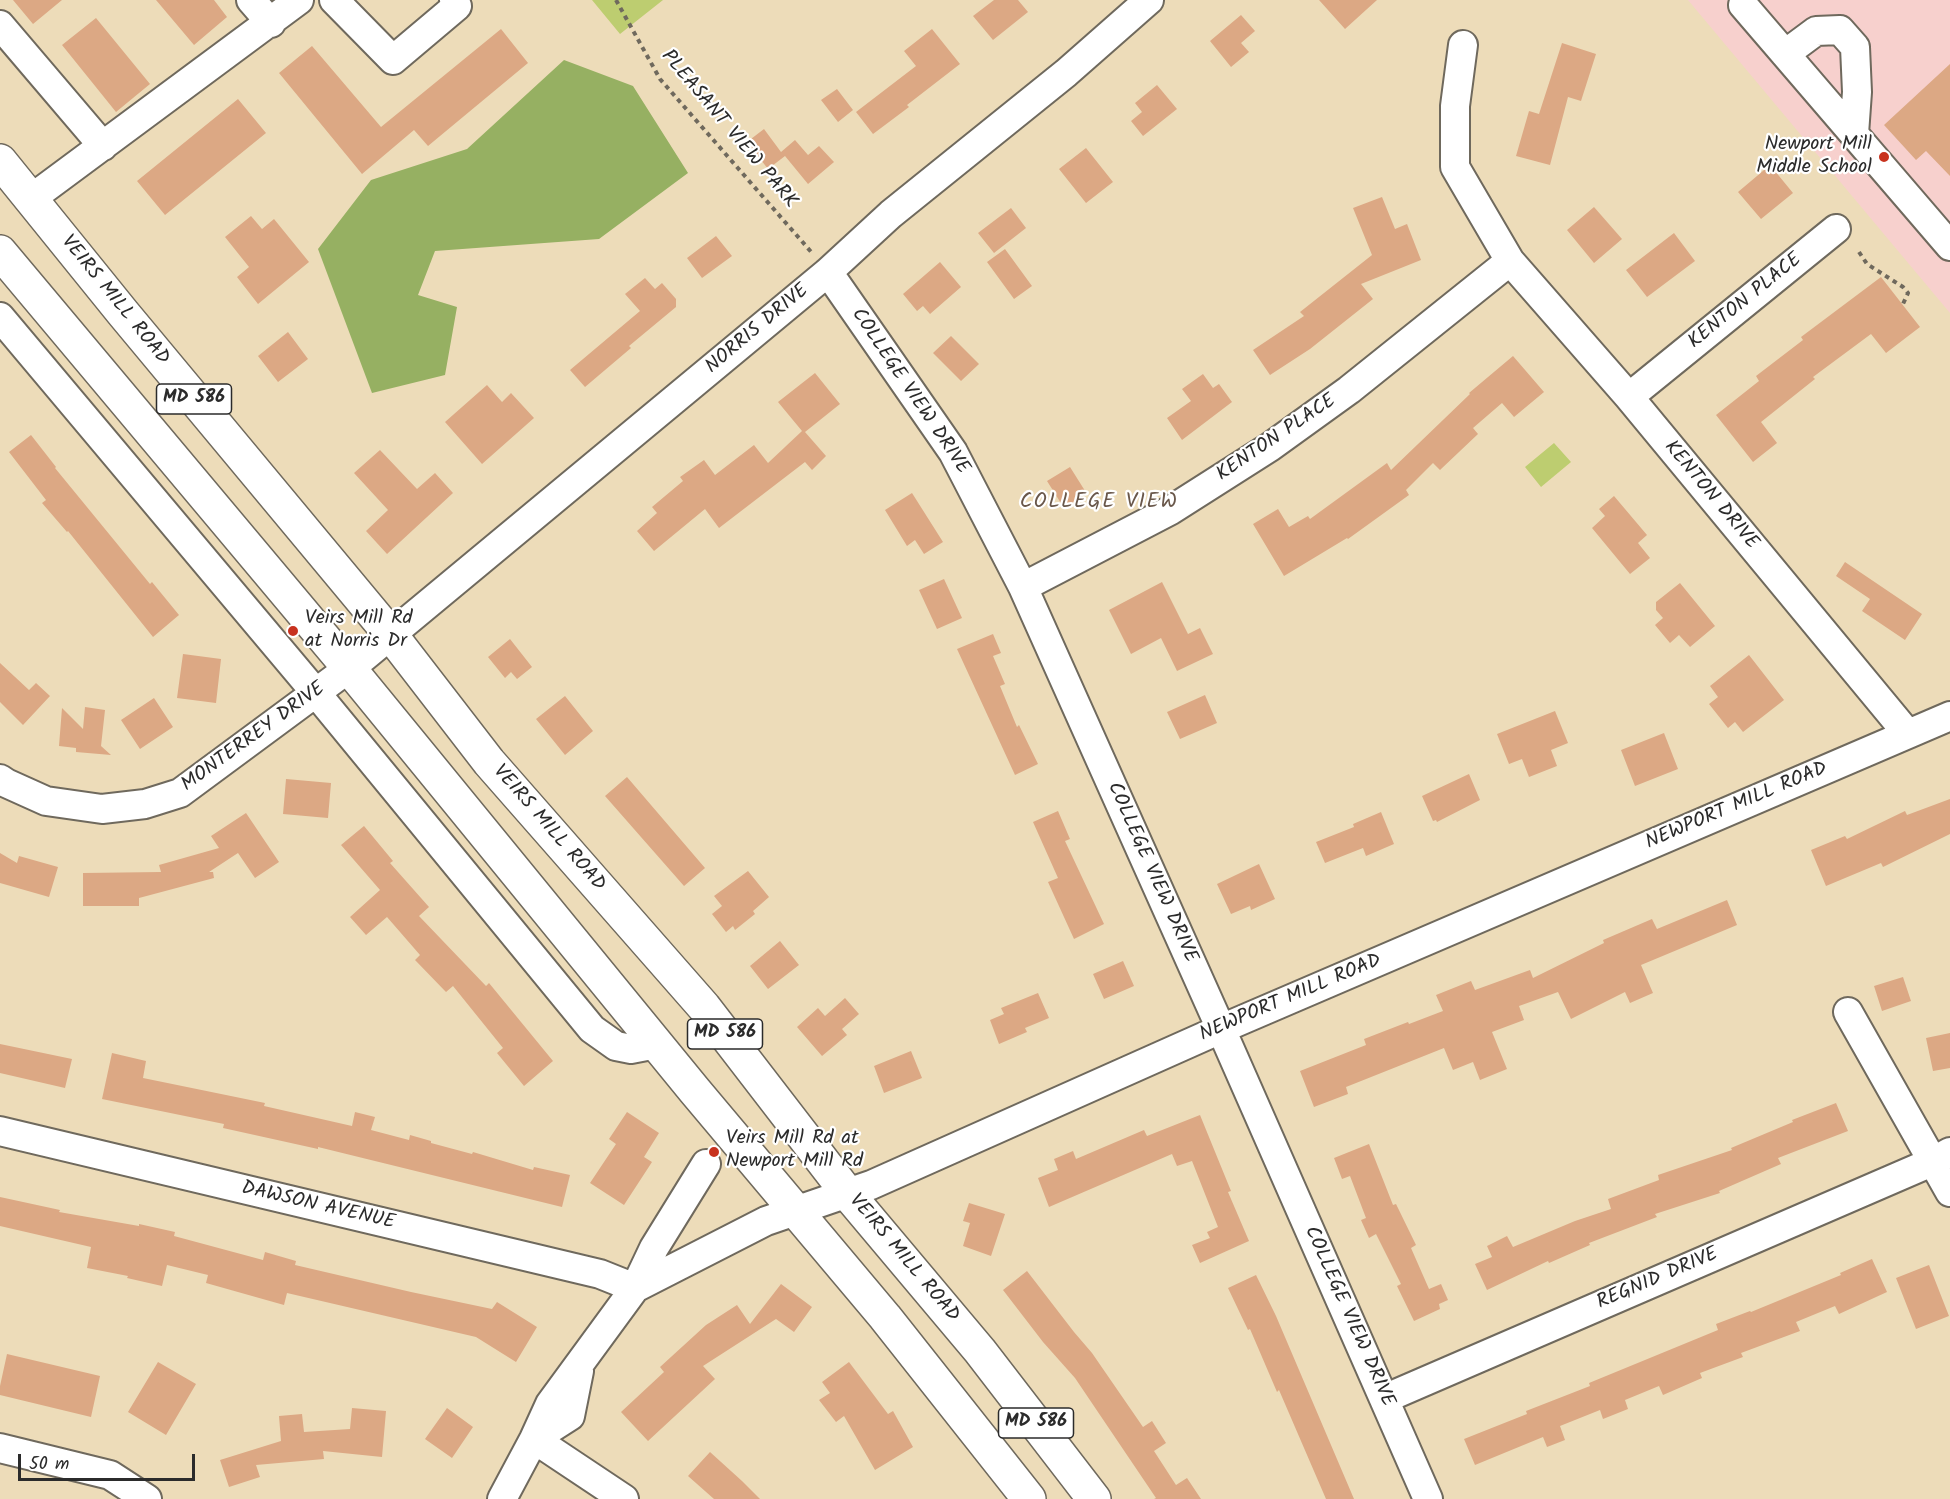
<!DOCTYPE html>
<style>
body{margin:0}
#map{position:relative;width:1950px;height:1499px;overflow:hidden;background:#eddcb9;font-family:Kalam,sans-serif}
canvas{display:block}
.scale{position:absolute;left:18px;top:1454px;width:177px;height:27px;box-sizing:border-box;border:3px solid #2b2b2b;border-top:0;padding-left:8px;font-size:18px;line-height:21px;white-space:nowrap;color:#2b2b2b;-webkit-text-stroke:4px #fff;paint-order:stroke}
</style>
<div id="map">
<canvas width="1950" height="1499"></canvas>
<div class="scale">50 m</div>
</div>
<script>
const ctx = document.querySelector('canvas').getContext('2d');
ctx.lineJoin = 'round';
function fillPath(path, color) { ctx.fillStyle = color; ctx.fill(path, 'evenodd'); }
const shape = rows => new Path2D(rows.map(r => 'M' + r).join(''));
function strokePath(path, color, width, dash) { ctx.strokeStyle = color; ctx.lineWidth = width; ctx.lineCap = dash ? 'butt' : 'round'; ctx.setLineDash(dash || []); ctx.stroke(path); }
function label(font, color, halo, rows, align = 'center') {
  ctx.font = font + ' Kalam,sans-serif'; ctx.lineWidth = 4.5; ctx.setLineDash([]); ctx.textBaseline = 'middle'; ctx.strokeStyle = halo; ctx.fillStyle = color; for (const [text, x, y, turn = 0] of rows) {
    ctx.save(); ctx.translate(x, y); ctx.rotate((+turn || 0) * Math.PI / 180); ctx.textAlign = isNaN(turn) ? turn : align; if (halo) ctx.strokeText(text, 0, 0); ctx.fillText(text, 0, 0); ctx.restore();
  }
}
const built = shape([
 [1688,0,1950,0,1950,313]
]);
const green = shape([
 [592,0,663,0,620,34],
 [1554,443,1571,462,1541,487,1525,467]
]);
const forest = shape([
 [564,60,633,86,688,173,599,239,435,251,418,295,457,307,445,375,372,393,318,249,371,180,467,149]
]);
const building = shape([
 [13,0,62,0,33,24],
 [156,0,214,0,227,17,194,45],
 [994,0,1018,0,1028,12,993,40,973,16],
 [1319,0,1377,0,1345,29],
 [1241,15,1255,31,1241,43,1249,52,1231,67,1210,41],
 [96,18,150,84,116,112,62,45],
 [501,29,528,63,428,146,414,130,362,174,279,73,312,46,381,127],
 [932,29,960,64,907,105,909,107,873,134,856,112,916,66,904,51],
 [1562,43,1596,54,1581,101,1568,97,1550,165,1516,156,1529,111,1539,114],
 [1950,64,1950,176,1926,151,1916,160,1884,125],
 [1157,85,1177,109,1143,136,1131,121,1142,112,1135,103],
 [837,89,853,110,838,122,821,100],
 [238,99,266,133,165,215,137,181],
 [764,129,781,152,795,140,808,155,819,146,834,162,808,184,785,156,768,169,747,142],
 [1086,148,1113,182,1086,203,1059,169],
 [1770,165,1793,193,1761,219,1738,192],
 [1382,197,1395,229,1407,224,1421,260,1361,284,1373,299,1310,349,1270,375,1253,350,1304,316,1300,312,1372,255,1353,208],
 [1594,207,1622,239,1594,263,1567,230],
 [1011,208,1026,228,994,253,978,233],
 [251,216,262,229,274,219,309,262,258,304,237,277,249,267,225,237],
 [1674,233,1695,261,1647,297,1626,270],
 [716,236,732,256,702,278,687,258],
 [1005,249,1032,286,1014,299,987,262],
 [940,262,961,287,930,314,923,306,917,311,903,294],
 [1881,277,1920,327,1886,353,1871,334,1813,377,1815,379,1761,422,1777,443,1753,462,1716,415,1759,381,1756,376,1803,340,1801,337],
 [645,278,655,289,662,283,676,299,676,307,629,346,631,348,585,387,570,370,640,311,625,294],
 [288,332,308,359,278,382,258,356],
 [951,336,979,364,961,381,933,353],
 [1513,356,1544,392,1514,417,1502,403,1473,428,1478,434,1440,470,1433,463,1406,490,1409,495,1348,539,1347,538,1284,576,1253,524,1278,509,1289,527,1308,516,1310,519,1387,463,1391,470,1470,394,1469,393],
 [815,373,840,404,805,432,826,456,812,470,805,462,719,528,705,509,654,551,637,531,657,513,652,507,683,481,680,477,704,460,715,475,754,445,768,463,802,431,778,402],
 [1203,374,1213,388,1219,384,1232,402,1182,440,1167,418,1191,401,1182,389],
 [487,385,502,402,511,393,534,418,482,464,445,422],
 [31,435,56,467,55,468,150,584,152,582,179,615,153,637,68,531,67,532,42,503,46,500,9,452],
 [380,450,417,489,435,473,453,493,387,554,366,531,388,510,354,473],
 [1070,467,1087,494,1064,508,1047,481],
 [912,493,943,542,924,554,915,540,907,546,885,510],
 [1614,496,1647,535,1638,543,1650,558,1630,574,1592,528,1605,516,1599,509],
 [1845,562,1922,614,1905,640,1862,611,1870,599,1836,576],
 [944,579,962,618,937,629,919,590],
 [1162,582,1188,634,1200,628,1213,654,1177,671,1161,638,1131,654,1109,610],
 [1680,583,1715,626,1690,647,1679,635,1670,643,1655,625,1663,618,1656,610,1656,602],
 [993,634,1001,653,993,656,1005,684,1000,686,1017,727,1019,725,1038,764,1015,775,957,649],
 [510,639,532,667,517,679,511,672,505,678,488,657],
 [183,654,221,659,216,703,177,698],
 [1749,655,1784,700,1743,732,1735,722,1728,728,1709,704,1718,697,1710,686],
 [0,663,29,690,36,683,50,696,23,725,0,702],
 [1205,695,1217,723,1180,739,1167,712],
 [565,696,593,731,565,755,536,719],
 [154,698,173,727,140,749,121,720],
 [85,707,105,710,101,746,111,755,76,752,76,748,59,746,62,708,83,729],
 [1555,711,1568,743,1551,750,1557,766,1529,777,1522,759,1509,764,1497,734],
 [1664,733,1678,769,1635,786,1621,750],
 [1469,774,1480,800,1437,822,1436,820,1433,821,1422,796],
 [627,777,705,868,684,886,605,796],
 [286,779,331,783,328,818,283,814],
 [1950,799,1950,834,1883,867,1881,863,1826,886,1811,850,1845,836,1847,839,1905,811,1907,815],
 [1058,811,1070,839,1065,841,1104,924,1074,939,1048,882,1058,878,1033,822],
 [1381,812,1394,844,1366,856,1363,848,1325,863,1316,842,1354,827,1353,824],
 [246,813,279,862,255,878,238,853,209,872,213,872,214,878,139,898,139,906,83,906,83,873,161,872,159,865,219,848,211,836],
 [364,826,393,861,390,863,429,907,419,916,486,986,489,983,553,1061,524,1086,497,1053,503,1048,453,986,446,992,415,960,420,955,387,917,366,935,350,917,380,890,341,845],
 [0,853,17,863,19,856,58,867,49,897,0,883],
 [1259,864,1275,899,1251,910,1250,906,1231,914,1217,884],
 [748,871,769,897,753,911,755,914,735,930,733,926,726,932,712,914,722,906,714,896],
 [1727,900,1737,925,1641,965,1653,993,1630,1003,1625,992,1571,1019,1558,992,1519,1006,1524,1020,1492,1032,1507,1069,1480,1080,1473,1062,1453,1070,1444,1048,1346,1087,1348,1094,1314,1107,1300,1071,1366,1045,1364,1039,1408,1022,1409,1024,1443,1011,1436,995,1471,981,1475,990,1530,970,1533,978,1604,943,1603,940,1652,919,1657,929],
 [780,941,799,965,768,989,750,966],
 [1123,961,1134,986,1104,999,1093,974],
 [1903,977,1911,1001,1882,1011,1874,986],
 [1038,993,1049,1018,1025,1028,1027,1032,999,1044,990,1020,1004,1014,1001,1008],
 [845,998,859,1014,842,1029,847,1035,822,1056,797,1027,818,1008,825,1016],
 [1950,1033,1950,1068,1933,1071,1926,1038],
 [0,1044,72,1059,65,1088,0,1073],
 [911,1051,922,1078,884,1093,874,1066],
 [112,1053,146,1061,143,1078,265,1103,264,1106,352,1126,355,1112,375,1117,371,1130,409,1140,410,1135,431,1141,431,1143,472,1154,473,1152,533,1170,534,1167,570,1175,562,1207,318,1147,318,1149,223,1128,224,1124,102,1099],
 [1836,1103,1848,1131,1778,1158,1781,1164,1719,1191,1720,1193,1655,1214,1657,1217,1589,1243,1590,1245,1549,1263,1548,1261,1487,1290,1475,1264,1492,1257,1487,1246,1507,1236,1513,1247,1575,1221,1611,1209,1608,1199,1659,1180,1658,1175,1732,1150,1731,1148,1793,1122,1792,1120],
 [627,1112,659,1133,644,1157,652,1162,624,1205,590,1183,616,1144,609,1139],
 [1200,1115,1231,1191,1228,1192,1249,1241,1200,1263,1192,1245,1210,1238,1207,1232,1218,1227,1192,1161,1177,1166,1172,1154,1049,1207,1038,1178,1058,1170,1054,1159,1073,1151,1076,1159,1144,1130,1147,1136],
 [1369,1144,1393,1205,1396,1204,1416,1245,1411,1248,1429,1289,1441,1284,1448,1300,1439,1304,1440,1309,1414,1321,1397,1286,1401,1284,1376,1234,1369,1238,1361,1220,1366,1218,1350,1176,1342,1179,1334,1158],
 [0,1197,60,1210,59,1212,139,1226,139,1224,175,1232,174,1236,263,1260,265,1252,296,1261,295,1265,411,1292,492,1309,497,1302,537,1327,516,1362,476,1337,287,1293,284,1305,206,1283,208,1275,167,1265,162,1286,127,1278,128,1276,87,1268,91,1247,0,1226],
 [969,1203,1005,1214,991,1256,963,1246,970,1223,963,1221],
 [1872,1259,1887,1292,1839,1314,1835,1306,1796,1322,1800,1331,1741,1353,1743,1357,1700,1373,1702,1378,1663,1395,1659,1386,1625,1400,1628,1409,1603,1419,1600,1410,1560,1426,1565,1440,1547,1447,1543,1437,1475,1465,1464,1439,1527,1414,1526,1411,1590,1386,1589,1383,1718,1330,1716,1324,1750,1311,1751,1312,1841,1275,1840,1273],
 [1929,1265,1949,1316,1916,1329,1896,1278],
 [1027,1271,1074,1332,1092,1353,1143,1427,1152,1421,1166,1443,1154,1451,1176,1485,1187,1478,1201,1499,1154,1499,1156,1498,1075,1378,1043,1342,1003,1290],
 [1256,1275,1276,1316,1354,1499,1326,1499,1279,1390,1277,1392,1250,1329,1248,1330,1228,1288],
 [781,1284,812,1307,794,1332,776,1319,703,1366,715,1379,648,1441,621,1412,664,1372,660,1367,706,1325,737,1305,750,1324],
 [7,1354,100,1376,91,1417,0,1395,0,1386],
 [158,1362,196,1384,166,1435,128,1412],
 [849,1362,888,1414,893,1411,913,1447,875,1470,844,1416,836,1422,819,1400,830,1393,822,1382],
 [352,1408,386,1411,382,1457,323,1451,324,1459,256,1465,260,1477,229,1487,220,1460,281,1441,279,1416,302,1414,304,1432,350,1429],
 [447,1408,473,1427,452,1458,425,1439],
 [710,1452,742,1481,760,1499,714,1499,688,1476]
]);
const path = shape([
 [616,0,660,79,813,254],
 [1859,252,1867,264,1903,287,1908,293,1903,304]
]);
const minor = shape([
 [251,0,271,23],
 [334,0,393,60,457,6,454,0],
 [1743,5,1950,246],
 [0,25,103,146],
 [1463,45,1455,106,1455,167,1510,261,1629,397,1907,733],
 [1785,54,1816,31,1840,30,1855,47,1857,92,1854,134],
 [32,198,299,0],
 [828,272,953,452,1023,587,1221,1029,1428,1499],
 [0,317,316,693,592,1029,616,1046,631,1049,657,1044],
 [1629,397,1836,229],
 [1023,587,1171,510,1270,447,1349,390,1510,261],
 [0,779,6,783,46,801,102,809,145,804,180,793,364,657,828,272,891,214,1066,73,1149,0],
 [1848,1012,1950,1192],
 [0,1131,600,1274,635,1288],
 [635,1288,766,1221,871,1185,1221,1029,1950,716],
 [1384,1399,1932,1162,1950,1152],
 [534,1439,624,1499],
 [534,1439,570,1416,579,1371],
 [0,1448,110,1475,147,1499],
 [502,1499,534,1439,550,1404,635,1288,654,1248,706,1164]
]);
const major = shape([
 [0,161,123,313,391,635,489,762,704,1007,848,1194,980,1351,1094,1499],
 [0,252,349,668,695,1091,885,1317,1029,1499]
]);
const markers = [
 [1884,157,6,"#c8321e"],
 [293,631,6,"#c8321e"],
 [714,1152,6,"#c8321e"]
];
const shields = [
 [194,399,75],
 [725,1034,75],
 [1036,1423,75]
];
const shieldNames = [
 ["MD 586",194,399],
 ["MD 586",725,1034],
 ["MD 586",1036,1423]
];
const streetNames = [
 ["PLEASANT VIEW PARK",728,130,50],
 ["VEIRS MILL ROAD",114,301,51],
 ["KENTON PLACE",1746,302,-39],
 ["NORRIS DRIVE",758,330,-40],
 ["COLLEGE VIEW DRIVE",909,392,56],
 ["KENTON PLACE",1277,439,-34],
 ["KENTON DRIVE",1710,496,50],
 ["MONTERREY DRIVE",254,738,-36],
 ["NEWPORT MILL ROAD",1737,807,-23],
 ["VEIRS MILL ROAD",548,829,49],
 ["COLLEGE VIEW DRIVE",1151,873,66],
 ["NEWPORT MILL ROAD",1291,999,-23],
 ["DAWSON AVENUE",318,1207,13],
 ["VEIRS MILL ROAD",903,1259,50],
 ["REGNID DRIVE",1658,1280,-23],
 ["COLLEGE VIEW DRIVE",1348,1317,66]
];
const poiNames = [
 ["Newport Mill",1872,146,"right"],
 ["Middle School",1872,169,"right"],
 ["Veirs Mill Rd",305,620],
 ["at Norris Dr",305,643],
 ["Veirs Mill Rd at",726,1140],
 ["Newport Mill Rd",726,1163]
];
const neighbourhoodNames = [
 ["COLLEGE VIEW",1099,503]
];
fillPath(built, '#f7d0cd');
fillPath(green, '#bdcd70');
fillPath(forest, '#96b062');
fillPath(building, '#dca884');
strokePath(minor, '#6f695d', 32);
strokePath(major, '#6f695d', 36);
strokePath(path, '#6f695d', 4, [4.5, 4.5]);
strokePath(minor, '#fff', 28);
strokePath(major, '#fff', 33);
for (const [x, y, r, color] of markers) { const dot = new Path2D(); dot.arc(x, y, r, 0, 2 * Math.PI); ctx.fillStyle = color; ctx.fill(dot); strokePath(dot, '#fff', 2); }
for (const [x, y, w] of shields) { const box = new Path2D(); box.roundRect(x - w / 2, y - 15, w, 30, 4.5); ctx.fillStyle = '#fff'; ctx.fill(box); strokePath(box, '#2b2b2b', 1.5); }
label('bold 18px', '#2b2b2b', null, shieldNames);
label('20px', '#2b2b2b', '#fff', streetNames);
label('20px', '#2b2b2b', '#fff', poiNames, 'left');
ctx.letterSpacing = '1.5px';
label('21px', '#69574a', '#fff', neighbourhoodNames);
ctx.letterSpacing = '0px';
</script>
